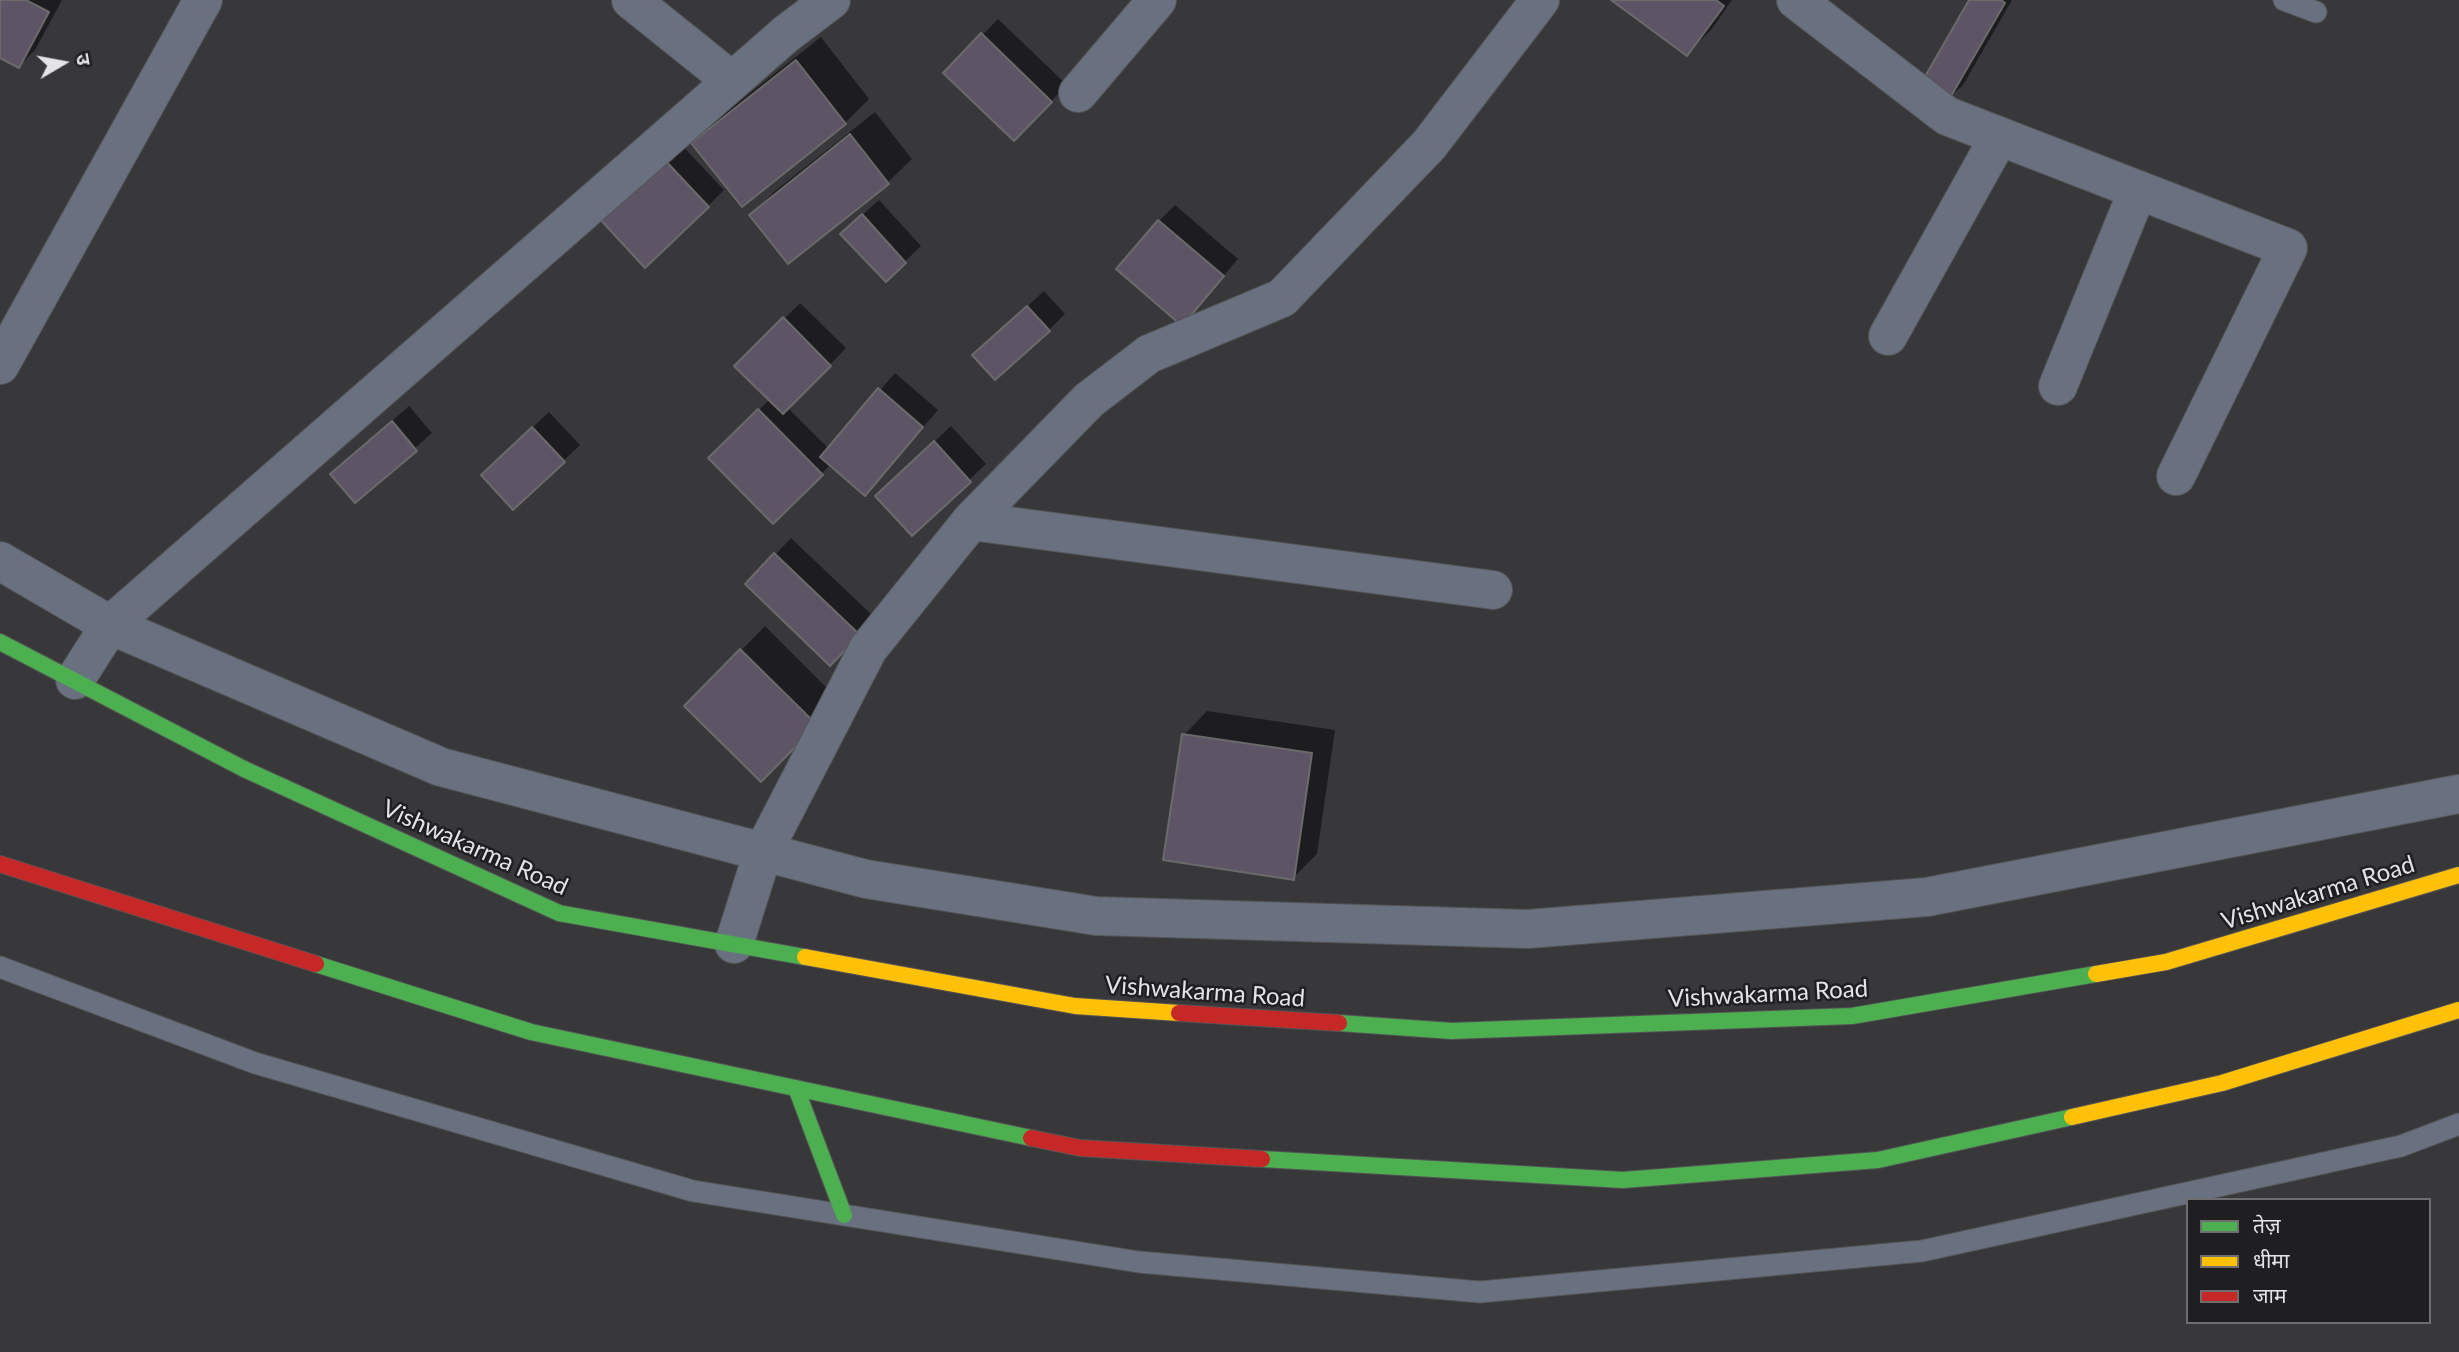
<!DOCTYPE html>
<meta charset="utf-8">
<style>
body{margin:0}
#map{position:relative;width:2459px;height:1352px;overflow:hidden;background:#38383a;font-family:Lato,"Noto Sans Devanagari",sans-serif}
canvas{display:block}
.legend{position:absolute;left:2186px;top:1198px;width:245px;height:126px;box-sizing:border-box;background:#1f1f21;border:2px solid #6e6e70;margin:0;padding:9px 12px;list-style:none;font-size:21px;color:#e4e4e7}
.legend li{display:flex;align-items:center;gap:14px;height:35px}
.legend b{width:35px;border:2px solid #6e6e70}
.north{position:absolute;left:28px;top:28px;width:70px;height:70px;-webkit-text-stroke:5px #1f1f21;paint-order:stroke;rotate:80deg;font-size:19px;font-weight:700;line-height:28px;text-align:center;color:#e4e4e7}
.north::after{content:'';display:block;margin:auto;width:24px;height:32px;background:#e4e4e7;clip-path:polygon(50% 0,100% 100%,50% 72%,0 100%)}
</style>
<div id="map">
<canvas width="2459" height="1352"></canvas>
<ul class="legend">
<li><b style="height:9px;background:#4caf50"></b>तेज़</li>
<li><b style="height:9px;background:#ffc107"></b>धीमा</li>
<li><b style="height:9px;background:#c62828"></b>जाम</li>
</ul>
<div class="north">उ</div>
</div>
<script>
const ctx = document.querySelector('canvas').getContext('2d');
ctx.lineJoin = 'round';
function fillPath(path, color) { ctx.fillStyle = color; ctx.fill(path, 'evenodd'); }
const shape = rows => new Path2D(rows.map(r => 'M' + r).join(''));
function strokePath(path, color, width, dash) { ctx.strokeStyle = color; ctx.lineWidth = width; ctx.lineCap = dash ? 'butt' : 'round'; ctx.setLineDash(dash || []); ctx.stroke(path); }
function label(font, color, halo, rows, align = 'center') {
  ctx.font = font + ' Lato,sans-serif'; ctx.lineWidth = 5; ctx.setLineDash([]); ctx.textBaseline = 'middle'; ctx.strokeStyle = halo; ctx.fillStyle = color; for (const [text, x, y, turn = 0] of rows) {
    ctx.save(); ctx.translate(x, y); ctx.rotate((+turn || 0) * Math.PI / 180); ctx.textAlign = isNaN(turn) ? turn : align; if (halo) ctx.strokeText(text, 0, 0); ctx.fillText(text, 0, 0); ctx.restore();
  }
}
const shadow = shape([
 [0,0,62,0,35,50,19,66,0,56],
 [1614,0,1732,0,1711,30,1687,53],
 [1972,0,2012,0,1963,85,1946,101],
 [998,19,1067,85,1014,139,946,72],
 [821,37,869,99,845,123,742,205,693,143,717,119],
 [875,112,912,159,888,182,788,262,751,215,775,191],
 [678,141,724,190,708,206,600,216],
 [879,200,921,246,886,280,859,218],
 [1175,205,1238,259,1182,324,1159,221],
 [1044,291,1065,314,1049,330,974,355],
 [800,303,846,348,788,408,829,449,895,373,938,410,865,494,831,464,773,522,711,458,770,399,737,366],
 [409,406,432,433,355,501,332,474],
 [549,412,580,445,514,508,499,459],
 [951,426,986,464,912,534,893,480],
 [791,538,875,618,830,663,748,584],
 [765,626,839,700,785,756,687,706],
 [1207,711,1335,730,1317,854,1293,878,1184,735]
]);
const building = shape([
 [0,0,26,0,49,12,19,68,0,58,0,0],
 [1611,0,1716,0,1724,6,1687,56,1611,0],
 [1969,0,2001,0,2005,3,1947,103,1919,87,1969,0],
 [981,33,1052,102,1014,141,943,73,981,33],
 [796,60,846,124,742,207,691,143,796,60],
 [850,134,889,184,788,264,749,215,850,134],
 [661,156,709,207,645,268,597,216,661,156],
 [862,214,906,263,886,282,840,234,862,214],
 [1158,220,1224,276,1182,326,1116,269,1158,220],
 [1027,306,1050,331,995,380,972,355,1027,306],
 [783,317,831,366,783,414,734,366,783,317],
 [878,388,923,427,865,496,820,457,878,388],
 [758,409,823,475,773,524,708,458,758,409],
 [392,421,417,451,355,503,330,474,392,421],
 [532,427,565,462,513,510,481,475,532,427],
 [934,441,971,482,912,536,875,496,934,441],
 [774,553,860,635,830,666,745,584,774,553],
 [740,649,817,725,761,782,684,706,740,649],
 [1182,734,1312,753,1294,880,1163,860,1182,734]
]);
const lane = shape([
 [2284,0,2316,12],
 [0,967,255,1063,693,1191,1139,1262,1480,1292,1922,1251,2401,1146,2459,1124]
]);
const street = shape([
 [631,0,732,81],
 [1796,0,1947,116,2288,248,2176,476],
 [1078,93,1157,0],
 [1888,336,1999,137],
 [0,365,203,0],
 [2058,386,2138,190],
 [971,521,1493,590],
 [0,561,110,625,441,767,866,879,1096,916,1528,929,1927,897,2459,794],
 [75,680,110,625,786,34,831,0],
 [734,944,763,852,868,649,971,521,1089,400,1149,354,1282,298,1429,145,1540,0]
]);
const fast = shape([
 [0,642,244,769,559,913,805,957],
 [316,964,531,1032,1031,1138],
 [1339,1023,1452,1031,1852,1016,2096,974],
 [796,1088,844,1215],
 [1262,1159,1623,1180,1878,1160,2072,1117]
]);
const slow = shape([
 [805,957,1075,1006,1179,1013],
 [2096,974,2166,962,2459,875],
 [2072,1117,2222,1083,2459,1010]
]);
const jam = shape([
 [0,864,316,964],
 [1179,1013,1339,1023],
 [1031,1138,1080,1148,1262,1159]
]);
const streetNames = [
 ["Vishwakarma Road",475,848,24],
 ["Vishwakarma Road",2318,893,-17],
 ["Vishwakarma Road",1205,992,4],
 ["Vishwakarma Road",1768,994,-3]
];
fillPath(shadow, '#0007');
fillPath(building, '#5d5565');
strokePath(building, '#6a6a6b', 2);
strokePath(lane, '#545456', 23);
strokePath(street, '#545456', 40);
strokePath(fast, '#545456', 18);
strokePath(slow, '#545456', 18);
strokePath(jam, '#545456', 18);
strokePath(lane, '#697181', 21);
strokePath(street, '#697181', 38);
strokePath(fast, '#4caf50', 16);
strokePath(slow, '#ffc107', 16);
strokePath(jam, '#c62828', 16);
label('24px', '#e4e4e7', '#1f1f21', streetNames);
</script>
